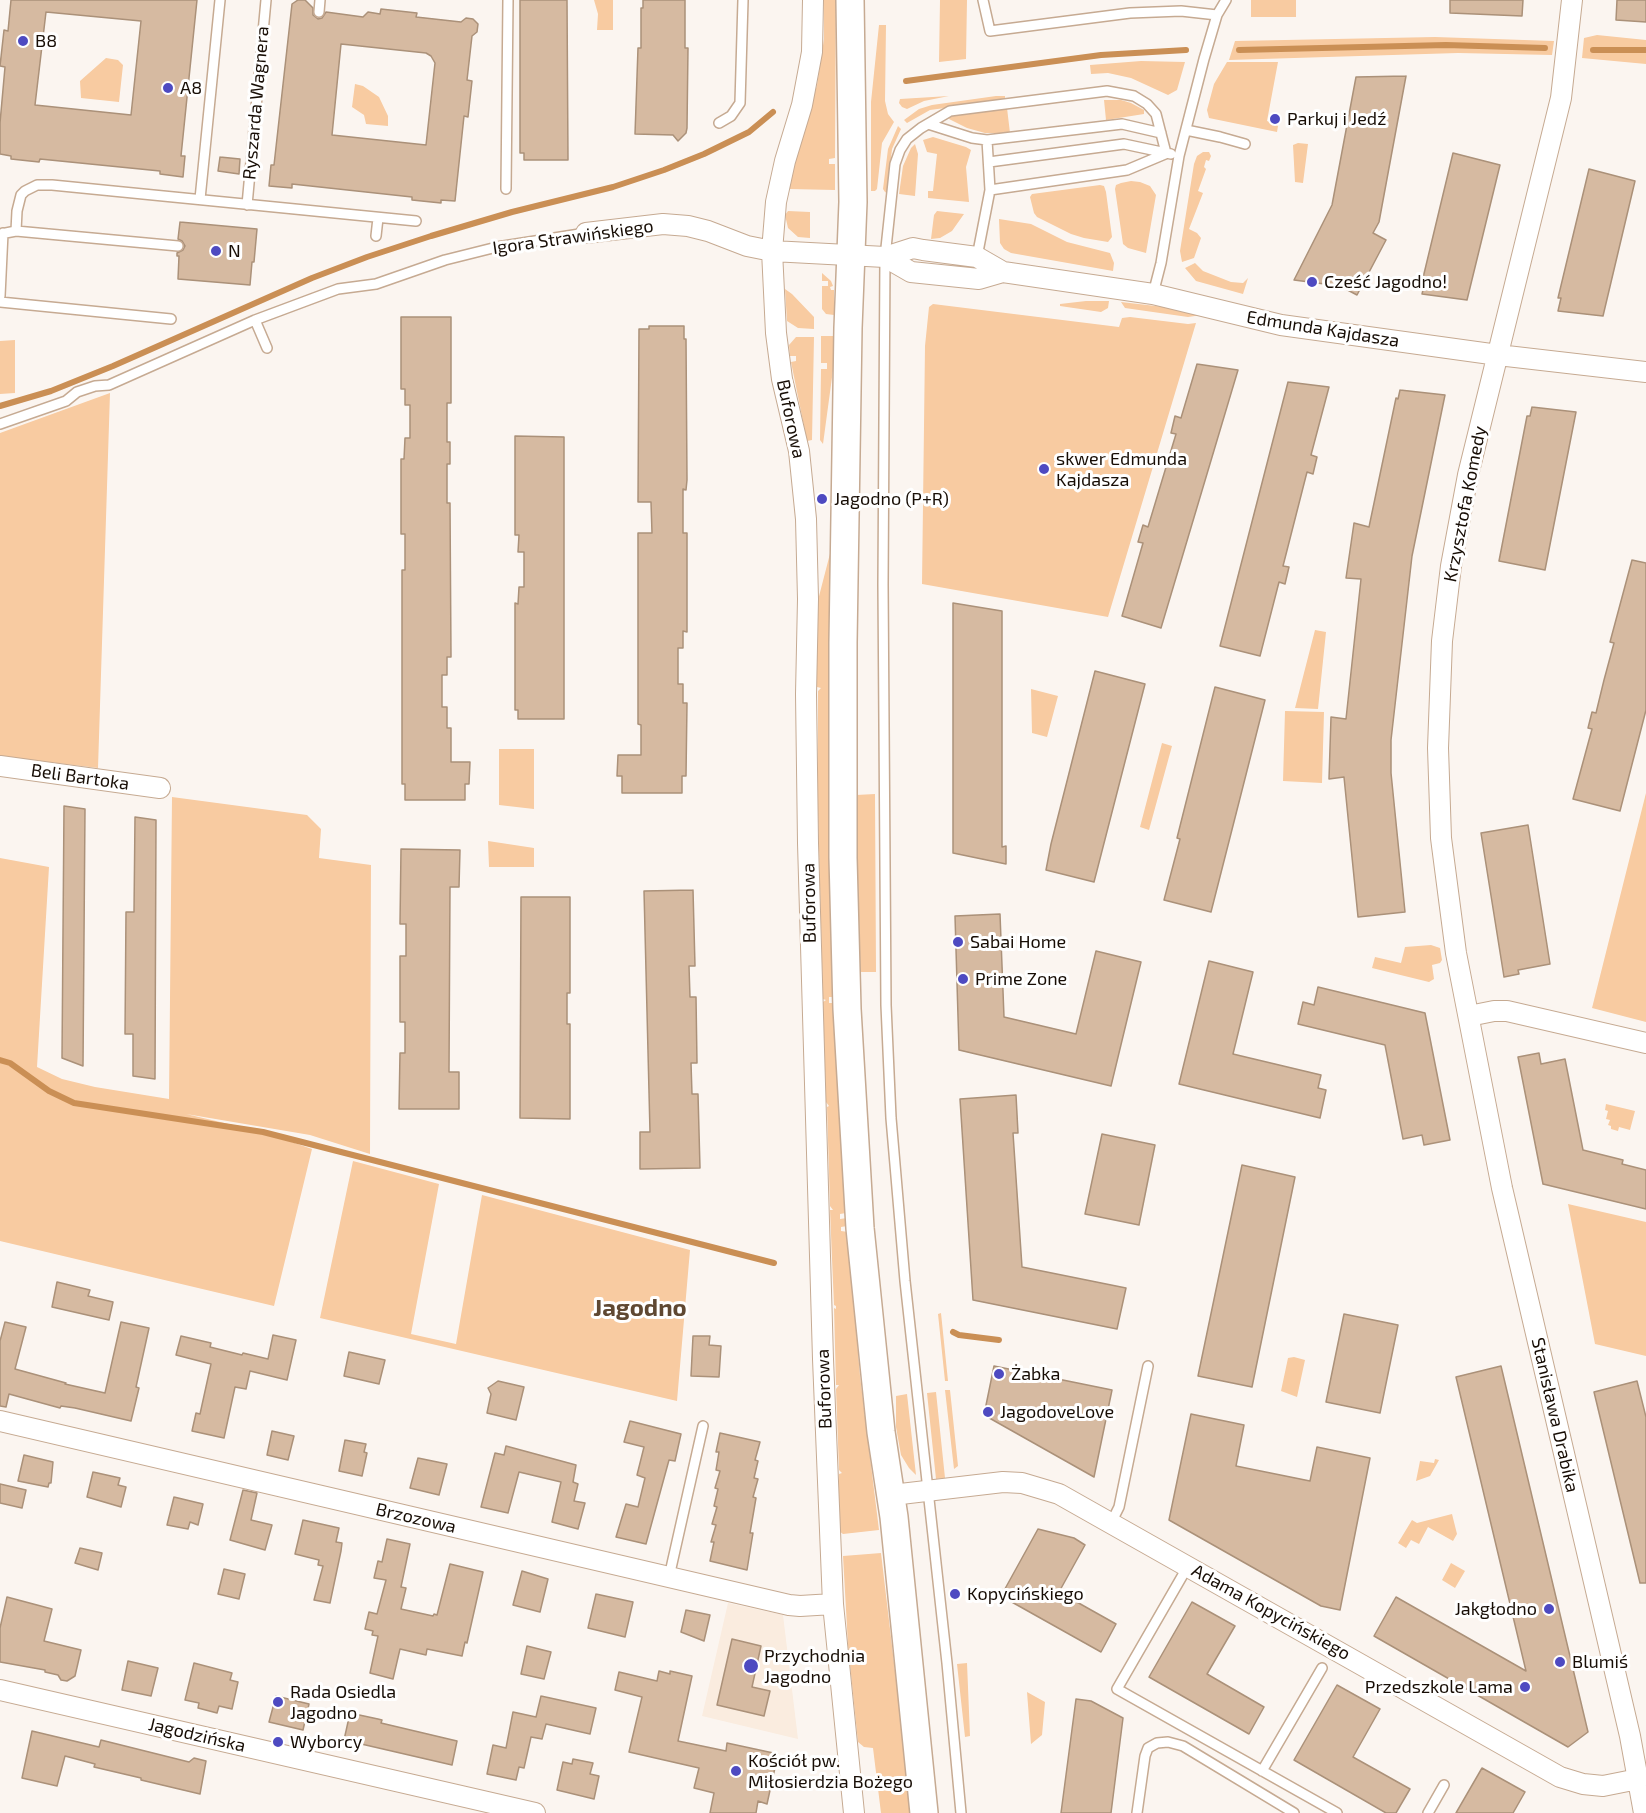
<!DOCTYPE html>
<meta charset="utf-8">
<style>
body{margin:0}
canvas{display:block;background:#fbf5f0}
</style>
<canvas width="1646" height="1813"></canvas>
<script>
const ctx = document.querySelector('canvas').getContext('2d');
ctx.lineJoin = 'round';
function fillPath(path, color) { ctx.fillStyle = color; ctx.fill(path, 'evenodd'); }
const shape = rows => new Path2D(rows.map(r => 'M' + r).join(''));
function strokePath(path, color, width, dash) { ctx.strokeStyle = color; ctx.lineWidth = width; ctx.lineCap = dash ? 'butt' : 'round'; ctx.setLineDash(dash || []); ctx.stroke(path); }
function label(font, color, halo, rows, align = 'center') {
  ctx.font = font + ' "Exo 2",sans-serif'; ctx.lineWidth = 6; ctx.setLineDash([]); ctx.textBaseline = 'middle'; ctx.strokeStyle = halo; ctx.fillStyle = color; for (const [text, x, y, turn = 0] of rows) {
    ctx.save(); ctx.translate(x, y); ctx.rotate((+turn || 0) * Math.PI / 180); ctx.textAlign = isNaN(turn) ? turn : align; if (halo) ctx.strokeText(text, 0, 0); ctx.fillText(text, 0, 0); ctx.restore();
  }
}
const built = shape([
 [728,1603,783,1615,798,1739,702,1716]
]);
const green = shape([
 [594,0,613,0,613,30,597,30,598,14],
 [824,0,836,0,835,158,829,159,829,164,835,164,835,190,789,189,787,187,817,85,824,39],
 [940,0,967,0,966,59,939,62],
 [1251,0,1296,0,1296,17,1251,17],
 [879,25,886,25,885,101,888,114,894,122,882,143,877,189,875,191,871,191,871,102],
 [1597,35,1646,40,1646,64,1582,58,1584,38],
 [1435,37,1554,41,1552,55,1458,53,1229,60,1235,41],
 [106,58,118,60,123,65,119,102,81,98,80,81],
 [1141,61,1185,62,1177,90,1168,95,1131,78,1108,73,1091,74,1090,65],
 [1227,62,1278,62,1267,121,1276,124,1278,126,1277,132,1209,118,1207,110,1214,84],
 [355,84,363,86,379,97,388,116,388,126,366,124,364,115,352,107],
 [949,96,924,101,907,109,902,107,899,103,900,99],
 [996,96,1005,96,1005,100,930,110,907,123,904,120,919,109,932,105],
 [1104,100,1121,100,1131,103,1144,110,1144,114,1106,120],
 [1007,108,1010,133,985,133,967,128,949,119,951,115],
 [898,126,901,129,892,149,887,193,885,192,883,189,888,149],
 [933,137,966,147,971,150,966,167,969,202,928,198,928,191,933,191,937,154,927,152,923,140],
 [1298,143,1308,144,1303,183,1295,182,1293,145],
 [915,144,918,154,915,196,899,194,903,166,911,148],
 [1203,152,1209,152,1211,156,1209,161,1206,160,1204,167,1206,169,1198,191,1203,193,1189,229,1197,233,1201,238,1194,258,1182,262,1180,251,1194,164,1197,156],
 [1131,181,1140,182,1150,186,1156,195,1146,253,1128,248,1123,244,1115,189,1116,185,1121,183],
 [1100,185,1104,186,1106,192,1112,237,1108,242,1084,238,1071,234,1037,217,1034,213,1030,197,1032,194],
 [788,211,810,212,810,238,798,237,788,228,785,215],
 [937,211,964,214,952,231,940,238,931,239,934,215],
 [999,219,1031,224,1067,242,1110,253,1114,263,1113,271,1011,253,1004,249,1000,243],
 [1195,263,1203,271,1231,282,1243,283,1248,278,1243,294,1196,281,1185,268],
 [822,273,831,281,833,286,830,287,831,290,834,290,834,315,826,314,822,309,822,286,828,286,828,281,822,281],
 [785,289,792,294,814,317,814,329,798,328,787,321],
 [1086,301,1109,301,1108,308,1101,312,1060,306,1060,304],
 [1121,302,1173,308,1202,315,1188,317,1125,308],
 [933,304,1119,327,1122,318,1130,317,1188,324,1196,323,1108,617,922,584,925,346,929,307],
 [821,336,834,336,833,370,823,444,820,440,821,369,827,369,827,363,821,363],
 [796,337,814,337,812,440,807,441,791,362,796,361,796,356,790,356,789,345],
 [15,340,15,393,0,394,0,341],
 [110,393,98,768,0,756,0,433],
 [832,546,834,997,829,997,829,1003,835,1003,846,1213,840,1214,840,1219,847,1218,847,1226,841,1227,841,1231,848,1232,860,1376,879,1530,843,1534,839,1531,839,1474,842,1473,839,1470,836,1389,839,1385,836,1385,834,1308,836,1309,836,1306,834,1305,832,1259,830,1210,833,1210,830,1206,827,1107,829,1106,826,1102,823,1002,826,1000,823,999,818,810,818,691,821,688,817,687,817,604],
 [1315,630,1326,632,1318,709,1295,708],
 [1031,689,1058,696,1047,737,1032,733],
 [1285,711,1324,712,1322,783,1283,781],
 [1162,743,1172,746,1149,830,1140,827],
 [499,749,534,749,534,809,499,805],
 [1646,793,1646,1022,1592,1008],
 [875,794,876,972,859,972,856,795],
 [172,797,307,815,321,829,319,858,371,865,370,1154,310,1135,186,1114,263,1132,312,1149,274,1306,0,1241,0,858,49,867,37,1067,62,1079,95,1087,169,1099],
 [488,841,534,848,534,867,489,867],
 [1431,945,1440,948,1442,960,1440,963,1432,965,1434,979,1429,982,1372,968,1375,957,1401,963,1405,947],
 [1606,1104,1635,1111,1630,1130,1619,1127,1618,1131,1611,1129,1611,1126,1608,1125,1610,1120,1606,1119,1608,1111,1605,1110],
 [353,1161,439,1184,411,1334,456,1344,482,1195,690,1250,677,1401,320,1318],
 [1568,1204,1646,1222,1646,1356,1595,1344],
 [941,1313,948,1381,945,1381,938,1314],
 [1294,1357,1305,1360,1297,1397,1281,1391,1288,1358],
 [945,1390,950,1390,958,1466,954,1469],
 [936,1392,945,1478,936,1479,927,1393],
 [907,1394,916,1475,909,1468,901,1455,896,1427,896,1396],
 [1435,1459,1439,1460,1430,1476,1416,1481,1420,1461,1434,1463],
 [1452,1514,1457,1534,1453,1541,1428,1527,1419,1544,1411,1540,1406,1548,1398,1543,1412,1520,1417,1523],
 [881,1553,903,1739,911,1813,881,1813,873,1748,864,1747,858,1742,848,1645,843,1556],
 [1451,1563,1465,1571,1455,1588,1442,1580],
 [967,1663,970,1736,965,1737,957,1664],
 [1027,1692,1045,1702,1042,1735,1031,1744]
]);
const stream = shape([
 [1239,50,1446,45,1545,48],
 [1593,50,1646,50],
 [906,81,1101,55,1186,50],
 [0,406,51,391,113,366,312,278,367,257,431,236,512,212,613,187,664,170,704,154,749,132,773,112],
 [0,1060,10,1063,49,1091,74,1103,263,1132,774,1263],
 [953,1332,959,1335,999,1340]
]);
const building = shape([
 [11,0,197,0,181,156,185,156,183,177,160,174,160,171,40,159,39,162,11,159,11,156,0,154,0,123,5,67,0,66,4,30,8,31,11,0],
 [46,12,141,21,131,115,35,105,46,12],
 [305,0,313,8,313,15,318,19,322,18,326,12,363,17,368,12,380,14,381,9,417,13,416,17,461,22,466,18,473,19,478,24,477,32,472,36,467,80,472,81,468,117,464,116,455,201,441,200,441,203,412,200,412,197,292,184,292,188,269,186,271,165,274,165,292,4,298,0,305,0],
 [341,44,426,53,431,56,435,63,426,145,332,135,341,44],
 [520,0,567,0,568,160,524,160,524,153,520,153,520,0],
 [643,0,685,0,685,48,688,48,687,128,686,133,678,141,673,135,635,134,638,48,641,48,641,8,643,8,643,0],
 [1450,0,1523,0,1522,16,1450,13,1450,0],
 [1617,0,1646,0,1646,22,1616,20,1617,0],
 [1406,76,1379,222,1373,233,1386,240,1357,295,1340,286,1294,280,1332,205,1356,77,1406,76],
 [1453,153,1500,165,1467,300,1422,294,1425,282,1422,282,1453,153],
 [220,157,240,159,239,174,218,171,220,157],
 [1589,169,1635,181,1603,316,1558,311,1561,298,1558,298,1589,169],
 [180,222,257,229,254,262,252,262,250,285,178,279,179,256,177,256,177,253,183,250,185,246,182,241,178,239,180,222],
 [401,317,451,317,451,403,447,403,447,442,450,442,450,464,447,464,447,503,450,503,451,657,447,657,447,675,442,675,442,707,447,707,447,728,451,728,451,762,470,762,469,784,465,784,465,800,405,800,405,784,402,784,402,570,405,570,405,534,401,534,401,459,404,459,405,438,410,438,410,405,405,405,405,389,401,389,401,317],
 [649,326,684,326,684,339,686,339,687,480,686,490,683,489,683,533,687,533,687,632,683,631,683,648,678,648,678,684,683,684,683,703,687,703,686,776,682,776,682,793,622,793,622,776,617,776,618,755,641,755,641,725,638,724,638,533,652,533,651,502,638,502,639,329,649,329,649,326],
 [1197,364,1238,370,1161,628,1122,616,1143,543,1138,542,1143,525,1148,527,1176,434,1171,433,1175,416,1181,418,1197,364],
 [1288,382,1329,387,1311,455,1317,457,1313,474,1307,472,1283,566,1289,567,1285,584,1279,582,1260,656,1220,646,1288,382],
 [1400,390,1445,395,1412,556,1391,740,1391,773,1405,912,1358,917,1344,777,1329,779,1331,717,1346,719,1361,579,1346,578,1354,523,1369,527,1396,398,1398,399,1400,390],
 [1532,407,1576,412,1545,570,1499,561,1527,416,1530,416,1532,407],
 [515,436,564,437,564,719,518,719,518,710,515,710,515,603,518,604,519,587,524,587,524,552,518,552,519,535,515,535,515,436],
 [1632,560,1646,563,1646,710,1620,811,1573,799,1592,729,1588,728,1592,712,1596,713,1604,680,1614,643,1610,642,1632,560],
 [953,603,1002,611,1002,847,1006,846,1006,864,953,853,953,603],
 [1095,671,1145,684,1094,882,1046,870,1051,844,1095,671],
 [1215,687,1265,700,1211,912,1164,900,1180,839,1177,838,1215,687],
 [64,806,85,809,83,1066,62,1058,64,806],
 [135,817,156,820,155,1079,133,1076,133,1034,125,1034,126,912,134,912,135,817],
 [1528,825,1550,964,1518,970,1519,974,1504,977,1481,833,1528,825],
 [401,849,460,850,459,887,450,887,449,1072,459,1072,459,1109,399,1109,400,1053,405,1053,405,1022,400,1022,400,956,406,956,406,924,400,924,401,849],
 [693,890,695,966,689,966,690,997,696,997,697,1063,691,1063,692,1094,698,1094,700,1168,640,1169,640,1132,650,1132,644,891,693,890],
 [521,897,570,897,570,993,567,993,567,1024,570,1024,570,1119,520,1118,521,897],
 [1000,914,1004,1017,1076,1034,1096,951,1141,962,1111,1086,959,1050,955,916,1000,914],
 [1209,961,1253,972,1233,1054,1321,1075,1318,1088,1326,1090,1320,1118,1179,1084,1209,961],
 [1318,987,1425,1013,1450,1140,1424,1145,1422,1135,1403,1139,1385,1045,1298,1024,1303,1002,1314,1005,1318,987],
 [1539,1053,1541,1064,1565,1059,1583,1150,1623,1160,1622,1164,1646,1170,1646,1209,1543,1184,1518,1057,1539,1053],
 [1016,1095,1018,1133,1013,1133,1022,1267,1126,1288,1117,1329,973,1300,960,1099,1016,1095],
 [1102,1134,1155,1145,1139,1225,1085,1214,1102,1134],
 [1242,1165,1295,1177,1252,1387,1198,1376,1242,1165],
 [57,1282,90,1290,88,1296,113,1302,109,1320,52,1307,57,1282],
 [1344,1314,1398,1325,1380,1413,1326,1402,1344,1314],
 [5,1322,26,1327,15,1369,66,1383,65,1384,105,1393,121,1322,149,1328,136,1387,139,1388,131,1421,75,1408,61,1406,60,1408,9,1394,6,1407,0,1406,0,1341,5,1322],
 [273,1335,296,1340,287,1380,250,1371,246,1389,235,1387,224,1438,192,1431,196,1413,200,1414,211,1364,176,1355,181,1336,211,1343,210,1347,242,1355,243,1353,268,1359,273,1335],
 [693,1336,710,1336,709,1345,721,1346,719,1377,691,1376,693,1336],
 [349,1352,385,1360,379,1384,344,1376,349,1352],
 [994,1366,1112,1390,1094,1477,984,1415,994,1366],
 [1501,1366,1588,1732,1568,1747,1374,1636,1396,1597,1526,1671,1456,1377,1501,1366],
 [498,1381,524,1387,516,1420,487,1413,491,1394,488,1388,498,1381],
 [1637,1381,1646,1417,1646,1583,1640,1583,1594,1392,1637,1381],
 [1191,1414,1244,1425,1236,1466,1310,1481,1317,1447,1370,1458,1340,1610,1321,1606,1169,1520,1191,1414],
 [630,1421,681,1434,675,1461,669,1460,646,1544,616,1537,626,1504,638,1507,645,1478,637,1475,644,1447,624,1442,630,1421],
 [272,1431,294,1436,288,1460,267,1455,272,1431],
 [720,1433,760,1442,755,1460,758,1461,754,1478,758,1479,753,1497,756,1498,750,1533,753,1533,747,1570,710,1561,714,1542,711,1542,716,1525,712,1524,717,1507,714,1506,718,1489,715,1488,720,1471,716,1470,719,1452,716,1452,720,1433],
 [345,1440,366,1444,364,1452,367,1453,362,1476,339,1471,345,1440],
 [506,1446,576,1465,573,1482,578,1484,574,1501,585,1503,578,1529,552,1522,561,1482,519,1472,508,1513,481,1507,495,1453,504,1455,506,1446],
 [24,1455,53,1462,51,1483,49,1483,48,1487,18,1481,24,1455],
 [418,1458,447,1464,439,1495,410,1488,418,1458],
 [93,1472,120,1478,118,1485,126,1487,121,1507,87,1497,93,1472],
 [0,1484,26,1490,22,1508,0,1503,0,1484],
 [243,1490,257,1493,251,1520,272,1525,265,1550,230,1540,243,1490],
 [174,1497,203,1504,198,1525,190,1522,188,1529,167,1525,174,1497],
 [303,1520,339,1528,336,1542,342,1543,341,1551,330,1603,314,1600,323,1566,318,1565,319,1560,295,1554,303,1520],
 [1038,1529,1074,1538,1085,1545,1059,1592,1116,1624,1101,1652,1001,1596,1038,1529],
 [387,1539,410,1544,401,1587,406,1588,401,1609,433,1616,434,1614,437,1615,450,1564,483,1572,467,1643,465,1642,462,1656,427,1649,426,1655,400,1649,393,1679,370,1673,378,1636,372,1635,373,1631,365,1629,369,1612,377,1614,386,1580,374,1578,378,1561,382,1562,387,1539],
 [80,1548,102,1553,98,1570,75,1563,80,1548],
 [224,1569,245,1574,239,1599,218,1594,224,1569],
 [522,1571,548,1579,540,1612,513,1605,522,1571],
 [596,1594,633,1602,625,1637,588,1628,596,1594],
 [7,1597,52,1609,44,1641,81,1650,75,1676,67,1681,61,1680,58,1675,45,1672,45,1670,0,1662,0,1628,7,1597],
 [1192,1602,1235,1626,1207,1674,1264,1707,1249,1734,1149,1677,1192,1602],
 [686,1610,710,1615,704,1641,681,1632,686,1610],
 [732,1639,761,1646,752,1687,770,1691,764,1716,717,1705,732,1639],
 [527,1646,551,1652,544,1679,521,1674,527,1646],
 [128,1661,158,1668,151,1696,122,1690,128,1661],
 [194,1663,232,1673,230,1680,238,1682,232,1709,219,1706,217,1713,198,1708,199,1703,185,1700,194,1663],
 [659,1671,670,1674,670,1671,692,1676,678,1741,726,1751,727,1743,778,1754,767,1804,758,1801,756,1813,710,1813,714,1793,694,1788,699,1768,629,1752,642,1697,615,1690,619,1672,657,1681,659,1671],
 [1337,1685,1380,1709,1353,1757,1410,1789,1396,1813,1386,1813,1294,1760,1337,1685],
 [276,1696,309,1704,303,1730,269,1722,276,1696],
 [541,1696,596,1708,590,1734,546,1724,542,1739,531,1737,524,1768,519,1767,516,1780,487,1774,493,1745,506,1748,513,1712,536,1717,541,1696],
 [1076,1699,1091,1701,1123,1718,1111,1813,1061,1813,1076,1699],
 [350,1713,378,1719,382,1720,381,1723,457,1741,452,1765,344,1740,350,1713],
 [32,1731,99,1747,101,1740,189,1762,194,1758,206,1761,200,1794,141,1780,141,1778,94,1767,95,1764,65,1756,57,1786,22,1778,32,1731],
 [573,1759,593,1763,590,1774,599,1776,594,1799,557,1790,563,1762,572,1764,573,1759],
 [1482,1768,1525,1792,1513,1813,1456,1813,1482,1768]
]);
const service = shape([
 [983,0,990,31,1130,13,1181,11,1217,15],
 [319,12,320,0],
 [719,123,731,116,740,103,743,0],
 [928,124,972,138,987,140,1122,124,1161,133],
 [1186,130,1220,137,1245,144],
 [989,162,1124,144,1171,154],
 [506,189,508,0],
 [990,190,1127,170,1165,154],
 [200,199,220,0],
 [247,205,266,0],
 [16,231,17,211,21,195,25,191,37,185,52,185,416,221],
 [0,234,16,231,178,246],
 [376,236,378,218],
 [977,257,990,190,987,140],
 [1153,294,1161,263,1179,156,1204,59,1217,15,1226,0],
 [0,296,3,233],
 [0,302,171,319],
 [255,320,267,348],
 [0,424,66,401,77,392,95,386,109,385,255,320,338,289,376,284,445,260,497,247,586,233],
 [1111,1523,1119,1507,1148,1366],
 [1188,1566,1117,1689,1337,1813],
 [669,1577,703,1426],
 [1262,1771,1322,1668],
 [961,1813,947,1663,905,1281,891,1118,886,1005,883,584,885,257,895,164,900,150,907,139,921,128,950,111,1107,91,1134,96,1147,104,1156,114,1166,153],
 [1137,1813,1145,1756,1148,1748,1157,1743,1168,1742,1183,1746,1294,1813],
 [1428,1813,1444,1785]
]);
const minor = shape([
 [813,0,812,52,802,105,785,161,776,202,772,251,776,333,782,379,799,451,806,519,808,599,806,694,808,843,823,1359,833,1604,854,1813],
 [1572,0,1561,98,1468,475,1451,566,1442,641,1438,748,1441,838,1456,953,1502,1188,1630,1736,1644,1813],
 [586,233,663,224,688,226,708,231,747,246,772,251,885,257,913,248,923,250,977,257,1003,272,1153,294,1281,325,1498,355,1646,372],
 [885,257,911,272,979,279,1003,272],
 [0,766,160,788],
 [1469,1016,1494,1011,1507,1011,1646,1043],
 [0,1421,789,1605,800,1606,833,1604],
 [892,1495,1003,1482,1022,1483,1059,1494,1560,1777,1583,1784,1603,1786,1638,1779],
 [0,1690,535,1813]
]);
const secondary = shape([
 [850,0,853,202,848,328,843,642,843,858,847,1009,860,1228,881,1432,894,1517,924,1813]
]);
const markers = [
 [23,41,6,"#4e4ac1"],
 [168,88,6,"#4e4ac1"],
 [1275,119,6,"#4e4ac1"],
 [216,251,6,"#4e4ac1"],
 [1312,282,6,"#4e4ac1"],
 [1044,469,6,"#4e4ac1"],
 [822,499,6,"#4e4ac1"],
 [958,942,6,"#4e4ac1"],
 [963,979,6,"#4e4ac1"],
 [999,1374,6,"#4e4ac1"],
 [988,1412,6,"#4e4ac1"],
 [955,1594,6,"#4e4ac1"],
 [1549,1609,6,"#4e4ac1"],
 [1560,1662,6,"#4e4ac1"],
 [751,1666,8,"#4e4ac1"],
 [1525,1687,6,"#4e4ac1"],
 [278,1702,6,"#4e4ac1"],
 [278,1742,6,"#4e4ac1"],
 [736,1771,6,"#4e4ac1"]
];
const poiNames = [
 ["B8",35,41],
 ["A8",180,88],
 ["Parkuj i Jedź",1287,119],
 ["N",228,251],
 ["Cześć Jagodno!",1324,282],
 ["skwer Edmunda",1056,459],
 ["Kajdasza",1056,480],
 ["Jagodno (P+R)",834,499],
 ["Sabai Home",970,942],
 ["Prime Zone",975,979],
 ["Żabka",1011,1374],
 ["JagodoveLove",1000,1412],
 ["Kopycińskiego",967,1594],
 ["Jakgłodno",1537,1609,"right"],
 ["Przychodnia",764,1656],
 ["Jagodno",764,1677],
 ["Blumiś",1572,1662],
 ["Przedszkole Lama",1513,1687,"right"],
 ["Rada Osiedla",290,1692],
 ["Jagodno",290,1713],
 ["Wyborcy",290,1742],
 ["Kościół pw.",748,1761],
 ["Miłosierdzia Bożego",748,1782]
];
const streetNames = [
 ["Ryszarda Wagnera",256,103,-85],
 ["Igora Strawińskiego",573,237,-8],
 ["Edmunda Kajdasza",1323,329,9],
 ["Buforowa",791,419,78],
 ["Krzysztofa Komedy",1465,504,-79],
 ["Beli Bartoka",80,777,8],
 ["Buforowa",809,903,-91],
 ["Buforowa",824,1389,-92],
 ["Stanisława Drabika",1555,1415,77],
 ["Brzozowa",416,1518,13],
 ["Adama Kopycińskiego",1271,1612,29],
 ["Jagodzińska",197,1735,13]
];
const districtNames = [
 ["Jagodno",640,1308]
];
fillPath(built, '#faecdf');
fillPath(green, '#f8cba1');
strokePath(stream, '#ca8f55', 6);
fillPath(building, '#d6baa1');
strokePath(building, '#ab9179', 1.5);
strokePath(service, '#c6aa92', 12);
strokePath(minor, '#c6aa92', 22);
strokePath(secondary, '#c6aa92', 30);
strokePath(service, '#fff', 9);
strokePath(minor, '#fff', 20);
strokePath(secondary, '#fff', 27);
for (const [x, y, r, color] of markers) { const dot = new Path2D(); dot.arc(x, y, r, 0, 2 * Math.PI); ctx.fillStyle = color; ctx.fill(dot); strokePath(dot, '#fff', 2); }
label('18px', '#170d05', '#fff', poiNames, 'left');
label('18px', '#170d05', '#fff', streetNames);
label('bold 24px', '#5f4832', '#fff', districtNames);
</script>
